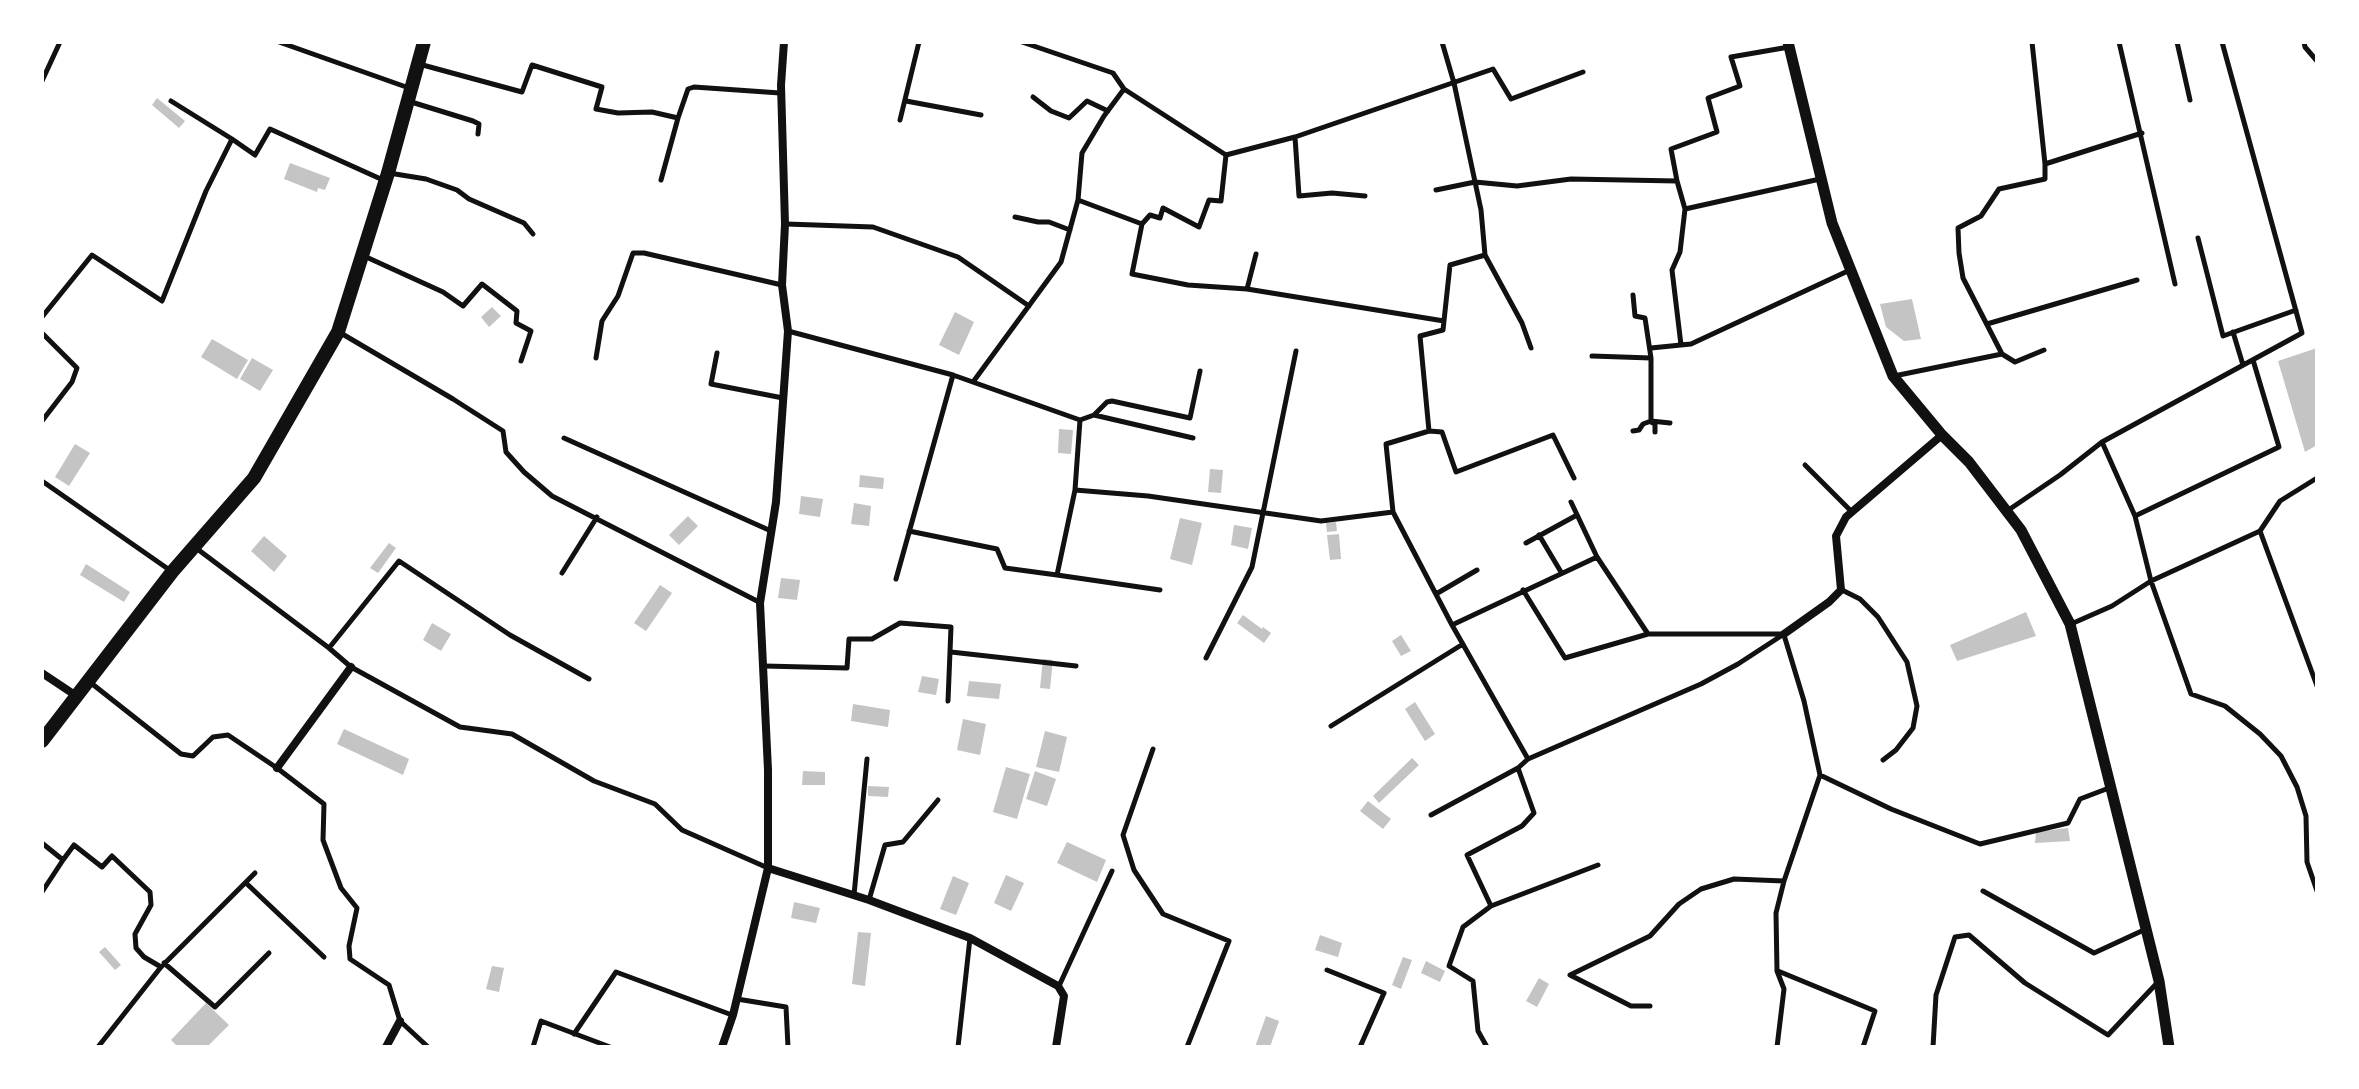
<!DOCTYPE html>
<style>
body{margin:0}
#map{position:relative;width:2359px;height:1089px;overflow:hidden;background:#fff;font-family:"Fira Sans",sans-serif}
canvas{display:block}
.frame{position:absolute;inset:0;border:44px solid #fff;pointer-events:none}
</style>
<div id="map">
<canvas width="2359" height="1089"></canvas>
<div class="frame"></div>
</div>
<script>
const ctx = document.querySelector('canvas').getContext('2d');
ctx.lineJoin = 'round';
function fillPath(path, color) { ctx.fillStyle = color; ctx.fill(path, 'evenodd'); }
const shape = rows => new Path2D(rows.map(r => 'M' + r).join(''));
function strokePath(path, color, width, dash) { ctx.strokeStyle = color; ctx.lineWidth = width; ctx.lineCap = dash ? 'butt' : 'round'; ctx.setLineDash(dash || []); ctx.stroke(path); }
const building = shape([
 [157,98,185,121,179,128,152,105],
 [290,163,330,178,325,190,318,188,317,192,284,179],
 [1912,299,1921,339,1904,341,1886,327,1880,304],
 [492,307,501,316,489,327,481,317],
 [955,312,974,322,959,355,939,345],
 [212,339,248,360,237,379,201,357],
 [2317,348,2317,445,2305,452,2278,361],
 [252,358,273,370,260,391,240,379],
 [1059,429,1073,430,1071,454,1058,453],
 [75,444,90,453,69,486,55,477],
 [1210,469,1223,470,1221,493,1208,492],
 [860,475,884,478,883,489,859,487],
 [801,496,823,499,820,517,799,514],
 [854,503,871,506,869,526,851,524],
 [688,516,698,526,679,545,669,535],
 [1180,518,1202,523,1192,565,1170,559],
 [1336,522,1337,531,1327,532,1326,523],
 [1234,525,1252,528,1248,549,1231,545],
 [1339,534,1341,559,1330,560,1327,535],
 [264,536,287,556,274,572,251,551],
 [389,543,396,548,378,573,370,568],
 [86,564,130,592,124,602,80,575],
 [781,578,800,580,797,600,778,598],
 [660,585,672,593,646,631,634,623],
 [2026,612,2036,636,1957,661,1950,645],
 [1243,615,1262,629,1263,627,1271,633,1264,643,1237,623],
 [432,623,451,634,441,651,423,640],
 [1401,635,1411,651,1401,656,1392,641],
 [1043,659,1053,660,1050,689,1040,688],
 [922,676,939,679,936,695,918,692],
 [969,681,1001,684,999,699,967,696],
 [1415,702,1435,734,1425,741,1405,709],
 [853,704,890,710,888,727,851,721],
 [963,719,986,724,980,755,957,750],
 [344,729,409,759,403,775,337,744],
 [1045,731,1067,737,1059,772,1036,767],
 [1412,758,1419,765,1379,803,1373,796],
 [1006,767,1030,774,1017,819,993,812],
 [803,771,825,772,825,785,802,785],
 [1035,771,1056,779,1047,806,1026,799],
 [868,786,889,787,888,797,868,796],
 [1368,801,1391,819,1383,829,1360,811],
 [2068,828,2070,841,2035,843,2036,832],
 [1067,842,1106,860,1097,882,1057,863],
 [1006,875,1024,883,1011,911,994,903],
 [953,876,969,883,956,915,940,909],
 [794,902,820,908,816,923,791,918],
 [858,932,871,933,865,986,852,984],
 [1320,935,1342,943,1338,957,1315,950],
 [105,947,121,965,115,970,99,952],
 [1403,957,1412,960,1401,989,1392,985],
 [1426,961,1445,971,1440,982,1421,973],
 [492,966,504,968,499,992,486,989],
 [1539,978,1549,984,1537,1007,1526,1001],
 [206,1003,229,1025,207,1047,178,1047,171,1040],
 [1266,1016,1279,1021,1270,1047,1255,1047]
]);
const service = shape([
 [279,42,409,88],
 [1022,42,1113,73,1124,89,1226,155,1295,137,1493,69,1511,99,1583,72],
 [2032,42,2045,164],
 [2119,42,2175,284],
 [2177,42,2190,100],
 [2304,42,2305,47,2317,61],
 [419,64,522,92,532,65,602,87,596,109,618,113,652,112,678,118],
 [42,81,60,42],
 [1033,97,1051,111,1069,118,1087,101,1108,111],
 [171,101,232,139],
 [408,101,473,121,479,124,478,134],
 [906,101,981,115],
 [900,120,919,42],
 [1295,137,1299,196,1332,193,1365,196],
 [389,173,426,179,457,190,469,199,524,223,533,234],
 [661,180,678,118,688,89,694,87,780,93],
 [1677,181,1685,209,1820,179],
 [1436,190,1475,182,1517,186,1571,179,1677,181,1671,149,1717,132,1708,98,1740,86,1731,57,1789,47],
 [1078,200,1142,224],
 [1015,217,1038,222,1049,222,1070,230],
 [786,224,873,227,958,257,1029,306],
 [1142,224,1132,274,1188,285,1247,289,1444,321],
 [1142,224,1150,215,1160,218,1163,208,1199,227,1209,200,1221,201,1226,155],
 [2198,238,2223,336,2296,310],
 [1485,255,1522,323,1531,348],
 [364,256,443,292,463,306,482,284,517,311,516,323,531,331,521,361],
 [1247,289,1256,254],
 [42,317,92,255,162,301,206,191,232,139,255,155,270,129,383,180],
 [1987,324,2137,280],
 [788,331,953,375,1080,420,1075,490,1148,496,1321,521,1393,512],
 [339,332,453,399,503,431,506,452,524,472,552,496,759,602],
 [2233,332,2243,365],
 [42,333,77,368,72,382,42,421],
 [1681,345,1672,270,1680,252,1685,209],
 [1651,348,1691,344,1850,270],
 [717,353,711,384,783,398],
 [2002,354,2015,362,2044,350],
 [1592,356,1651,358,1645,318,1635,316,1633,295],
 [596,358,602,321,618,296,633,253,644,253,782,285],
 [1894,376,2002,354,1963,278,1959,253,1958,228,1981,216,1999,189,2045,179,2045,164,2142,133],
 [973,382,1061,262,1078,200,1082,153,1104,116,1124,89],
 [1094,415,1193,438],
 [1080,420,1094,415,1107,402,1112,401,1190,418,1200,371],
 [1651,421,1670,423],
 [1651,422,1655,424,1655,432],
 [1429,431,1420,336,1443,330,1450,265,1485,255,1481,210,1454,83,1442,42],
 [1633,431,1639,430,1643,424,1651,421,1651,358],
 [564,438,771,531],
 [2102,442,2135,516,2151,581,2191,694,2225,706,2260,734,2281,756,2297,787,2306,816,2307,862,2317,891],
 [1805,465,1852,512],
 [42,481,171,571],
 [1075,490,1057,575,1160,590],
 [1571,502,1597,557,1648,634],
 [2007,511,2060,475,2102,442,2302,333,2222,42],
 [2135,516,2279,447,2253,360],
 [909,531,997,549,1005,568,1057,575],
 [2260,531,2317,686],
 [1539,535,1561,572],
 [1526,543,1577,515],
 [196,548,329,648,351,667,460,727,512,734,594,781,655,804,682,830,768,868],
 [562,573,597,517],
 [896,579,953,375],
 [1523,590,1565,658,1648,634,1783,634],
 [1842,590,1860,599,1878,617,1907,662,1917,706,1913,728,1896,750,1883,760],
 [1436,594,1477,570],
 [2071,624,2112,606,2151,581,2260,531,2280,501,2317,478],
 [1452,625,1597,557],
 [1784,635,1804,701,1820,775],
 [329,648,399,561,510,635,589,679],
 [951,652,1076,666],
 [1206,658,1252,567,1296,351],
 [764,666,847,668,849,639,872,639,900,623,951,627,948,701],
 [91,683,181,754,193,756,213,737,228,735,277,768,324,804,323,840,341,888,357,908,349,946,350,959,389,985,400,1021,428,1047],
 [1331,726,1463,644],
 [1153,749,1123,835,1134,870,1163,914,1229,941,1187,1047],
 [1528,759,1452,625,1393,512,1386,444,1429,431,1442,432,1456,472,1553,435,1574,478],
 [1431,815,1518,768],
 [42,843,63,860,74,845,102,867,112,856,150,892,151,905,135,934,136,948,144,957,161,967],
 [246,883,324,957],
 [1983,891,2094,953,2146,929],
 [42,892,63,860],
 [854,895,867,759],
 [869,900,885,845,903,842,938,800],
 [1491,906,1467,855,1522,826,1534,813,1518,768,1528,759,1701,684,1738,664,1784,634],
 [164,963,215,1007,269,953],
 [1327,970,1384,993,1360,1047],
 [1778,971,1875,1011,1863,1047],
 [1059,986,1112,871],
 [737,999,786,1007,788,1047],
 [1650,1006,1631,1006,1570,975,1650,936,1679,904,1701,889,1734,879,1784,881],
 [574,1034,616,972,732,1015],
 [98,1047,161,967,255,873],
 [533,1047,541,1021,610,1047],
 [958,1047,970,938],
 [1487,1047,1478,1031,1473,981,1449,966,1463,927,1491,906,1598,865],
 [1777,1047,1784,989,1777,971,1776,913,1784,881,1820,775,1891,809,1980,844,2068,823,2080,799,2109,788],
 [1933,1047,1936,995,1955,937,1969,935,2025,983,2108,1035,2158,982]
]);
const minor = shape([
 [1784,634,1829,602,1841,590,1836,536,1846,517,1942,435],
 [42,673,75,695],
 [277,768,351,667],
 [768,868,869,900,970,938,1058,986,1064,996,1056,1047],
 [386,1047,400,1021],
 [722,1047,733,1015,768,868,768,770,760,603,776,502,788,331,782,285,785,224,781,85,784,42]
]);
const tertiary = shape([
 [1788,42,1832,223,1893,376,1942,435,1969,462,2021,530,2070,624,2159,981,2169,1047]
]);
const secondary = shape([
 [42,741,172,572,254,478,338,332,388,173,424,42]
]);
fillPath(building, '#c4c4c4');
strokePath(service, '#111', 5);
strokePath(minor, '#111', 8);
strokePath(tertiary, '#111', 11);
strokePath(secondary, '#111', 14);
</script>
